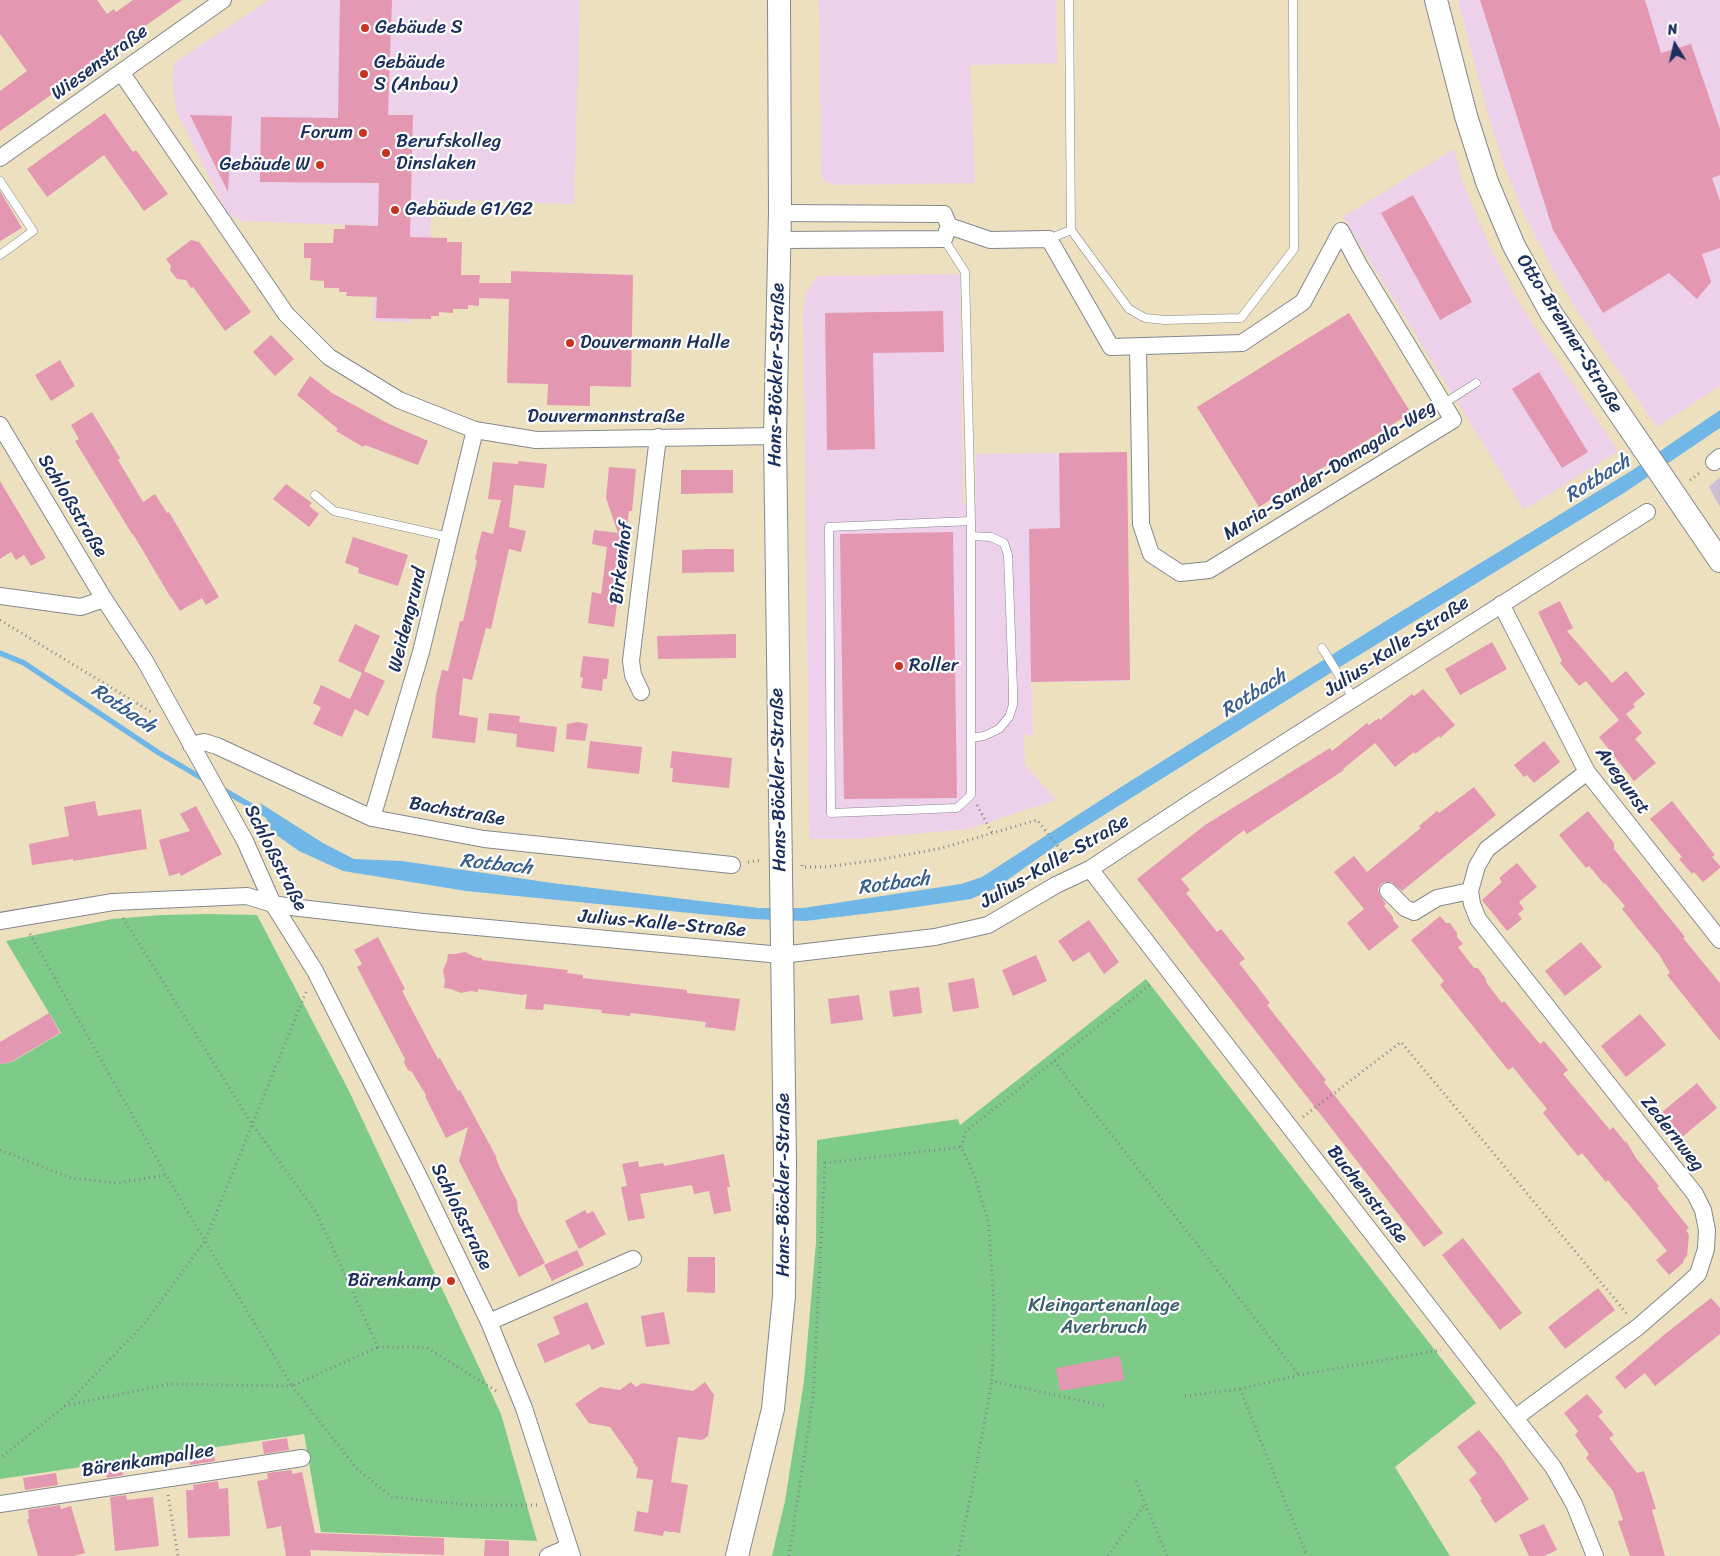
<!DOCTYPE html>
<meta charset="utf-8">
<style>
body{margin:0}
#map{position:relative;width:1720px;height:1556px;overflow:hidden;background:#ede0bf;font-family:Sriracha,sans-serif}
canvas{display:block}
.north{position:absolute;left:1650px;top:20px;width:50px;height:50px;-webkit-text-stroke:4px #fff;paint-order:stroke;rotate:351deg;font-size:14px;font-weight:700;line-height:20px;text-align:center;color:#1b2f5e}
.north::after{content:'';display:block;margin:auto;width:18px;height:22px;background:#1b2f5e;clip-path:polygon(50% 0,100% 100%,50% 72%,0 100%)}
</style>
<div id="map">
<canvas width="1720" height="1556"></canvas>
<div class="north">N</div>
</div>
<script>
const ctx = document.querySelector('canvas').getContext('2d');
ctx.lineJoin = 'round';
function fillPath(path, color) { ctx.fillStyle = color; ctx.fill(path, 'evenodd'); }
const shape = rows => new Path2D(rows.map(r => 'M' + r).join(''));
function strokePath(path, color, width, dash) { ctx.strokeStyle = color; ctx.lineWidth = width; ctx.lineCap = dash ? 'butt' : 'round'; ctx.setLineDash(dash || []); ctx.stroke(path); }
function label(font, color, halo, rows, align = 'center') {
  ctx.font = font + ' Sriracha,sans-serif'; ctx.lineWidth = 4.5; ctx.setLineDash([]); ctx.textBaseline = 'middle'; ctx.strokeStyle = halo; ctx.fillStyle = color; for (const [text, x, y, turn = 0] of rows) {
    ctx.save(); ctx.translate(x, y); ctx.rotate((+turn || 0) * Math.PI / 180); ctx.textAlign = isNaN(turn) ? turn : align; if (halo) ctx.strokeText(text, 0, 0); ctx.fillText(text, 0, 0); ctx.restore();
  }
}
const built = shape([
 [269,0,580,0,574,204,431,199,430,273,412,273,411,322,373,321,376,226,242,221,227,213,176,111,172,75,174,63],
 [819,0,1056,0,1057,63,970,65,975,183,835,185,825,182,821,175],
 [1458,0,1720,0,1720,386,1657,427,1576,309,1553,270,1523,212,1504,165,1487,111],
 [1454,149,1461,177,1472,206,1492,251,1517,299,1537,331,1618,451,1524,510,1343,217],
 [960,274,963,505,976,504,976,454,1127,452,1130,681,1031,682,1033,735,1024,735,1025,765,1056,800,968,829,857,839,809,839,806,509,803,317,805,296,811,284,819,276]
]);
const industrial = shape([
 [1720,477,1720,507,1709,487]
]);
const green = shape([
 [208,914,257,915,348,1089,501,1414,537,1541,321,1532,304,1434,0,1479,0,1064,12,1062,61,1033,6,941,112,919,162,915],
 [1146,979,1476,1403,1395,1467,1450,1556,772,1556,785,1501,804,1381,816,1242,817,1140,958,1119,960,1125]
]);
const water = shape([
 [1720,410,1720,428,1624,493,1348,662,1061,842,996,888,971,899,896,910,805,921,751,919,466,891,343,871,299,851,272,832,260,803,323,843,354,859,402,861,552,883,759,908,803,908,961,884,982,877,1121,787,1392,617,1631,471]
]);
const stream = shape([
 [0,653,24,663,159,753,205,780],
 [222,789,270,817]
]);
const building = shape([
 [0,0,97,0,107,14,114,9,116,12,133,0,182,0,124,41,127,45,94,70,58,96,55,92,0,131,0,91,27,71,0,34],
 [340,0,392,0,388,115,413,115,410,237,447,238,447,242,462,242,461,275,480,275,479,283,511,283,511,271,633,275,631,387,590,386,590,406,547,405,548,384,507,383,509,299,479,298,479,306,468,305,468,309,453,309,453,313,439,312,439,316,431,316,431,319,376,318,377,297,346,296,347,292,339,292,339,288,324,288,324,281,310,280,311,258,304,258,304,243,333,243,334,229,345,229,345,225,378,226,379,183,260,182,261,117,338,118],
 [1480,0,1645,0,1661,53,1691,44,1720,129,1720,175,1712,178,1720,201,1720,248,1702,254,1711,282,1697,299,1669,273,1603,313,1553,230],
 [105,113,133,152,136,150,168,194,144,211,104,155,47,197,27,169],
 [190,115,232,116,228,192],
 [0,191,22,228,0,241],
 [1413,195,1472,302,1440,320,1381,213],
 [191,240,199,242,251,312,225,331,193,287,191,288,186,280,177,279,170,270,171,266,166,259],
 [943,311,944,352,873,353,875,449,827,450,825,313],
 [1349,313,1411,413,1259,507,1197,407],
 [271,335,294,359,275,376,253,352],
 [60,360,75,386,51,401,35,375],
 [1539,372,1588,452,1562,468,1512,389],
 [310,376,332,393,389,424,428,441,418,465,365,445,363,447,336,431,338,429,297,395],
 [92,412,120,458,118,460,143,502,155,494,167,513,169,512,219,597,206,605,202,598,180,611,171,597,171,598,133,534,132,534,75,441,79,439,71,425],
 [1127,452,1130,680,1031,682,1029,529,1060,528,1059,453],
 [519,461,547,464,544,488,514,485,509,527,526,531,521,552,509,549,491,629,486,628,472,680,463,678,459,715,478,718,475,743,432,738,436,695,442,670,448,671,460,621,463,621,477,560,475,559,482,531,493,534,501,500,488,499,493,462,518,464],
 [609,467,636,469,632,511,629,511,614,627,588,623,592,592,601,594,607,547,592,544,594,530,618,533,606,498],
 [681,470,733,470,733,493,681,494],
 [0,481,46,558,31,566,24,555,16,560,11,552,0,559],
 [286,484,312,503,309,506,319,514,309,527,273,499],
 [953,532,957,798,844,799,840,534],
 [353,537,408,555,398,586,358,573,359,568,345,563],
 [708,549,734,549,734,572,682,573,682,550],
 [1560,601,1573,628,1567,631,1612,683,1626,671,1645,694,1633,704,1635,707,1626,714,1642,733,1635,739,1656,763,1634,781,1599,737,1619,720,1586,681,1579,686,1560,663,1562,661,1538,612],
 [355,624,380,636,364,671,385,681,368,716,355,709,342,737,313,724,321,707,313,703,321,685,350,699,362,673,338,661],
 [736,634,736,658,658,659,657,636],
 [1492,642,1507,669,1460,695,1445,669],
 [583,656,609,659,607,679,603,679,602,691,581,688,583,678,580,677],
 [1423,689,1455,725,1440,738,1439,736,1415,754,1414,752,1395,767,1375,743,1343,769,1344,770,1247,834,1244,830,1181,879,1190,890,1186,893,1217,932,1221,929,1245,959,1239,963,1270,1003,1267,1005,1326,1080,1324,1082,1443,1233,1424,1247,1137,879,1205,825,1330,748,1332,751,1367,723,1369,725,1379,718,1380,720,1412,694,1414,696],
 [489,713,520,716,519,722,557,727,554,752,516,747,517,734,487,730],
 [578,722,588,724,585,741,566,739,567,724],
 [590,741,642,747,639,774,587,768],
 [1544,741,1560,762,1534,783,1527,775,1524,777,1514,765],
 [672,751,732,758,729,788,672,782,673,768,670,768],
 [1474,787,1496,815,1402,891,1391,882,1385,882,1381,884,1378,889,1379,894,1386,904,1384,906,1393,917,1393,920,1399,927,1369,951,1347,923,1364,909,1334,872,1354,856,1367,872,1421,828,1419,826,1437,811,1439,813],
 [95,801,98,816,141,809,147,849,73,861,73,859,32,865,29,844,69,836,64,807],
 [1672,801,1715,855,1712,857,1720,866,1720,868,1703,882,1694,872,1692,874,1679,859,1682,857,1650,819],
 [196,806,222,854,181,876,180,873,169,876,159,840,190,831,180,814],
 [1588,811,1614,843,1614,849,1685,937,1683,938,1720,983,1720,1041,1667,975,1670,973,1660,956,1622,909,1625,906,1605,883,1604,884,1589,866,1586,868,1559,835],
 [1517,863,1537,887,1519,902,1524,909,1518,914,1522,919,1507,931,1482,900,1502,882,1499,878],
 [1440,916,1446,923,1450,923,1457,933,1457,937,1463,944,1458,947,1474,968,1478,968,1486,979,1486,982,1502,1003,1504,1001,1540,1044,1544,1041,1568,1070,1563,1074,1610,1130,1613,1127,1625,1142,1626,1141,1636,1158,1659,1186,1657,1188,1689,1228,1686,1230,1689,1235,1687,1256,1684,1259,1683,1263,1669,1275,1656,1260,1667,1251,1626,1201,1625,1201,1608,1180,1606,1182,1582,1153,1578,1156,1543,1113,1547,1109,1524,1081,1513,1067,1508,1070,1440,985,1444,981,1411,940],
 [1089,920,1119,962,1104,974,1089,952,1073,962,1058,941],
 [378,937,405,989,402,991,438,1059,440,1058,458,1091,460,1090,497,1158,496,1158,500,1168,517,1201,518,1212,545,1263,519,1277,459,1161,468,1127,446,1138,425,1096,426,1095,412,1072,408,1070,404,1063,405,1059,357,967,362,964,354,950],
 [1581,942,1602,967,1565,996,1545,971],
 [465,952,475,957,482,958,482,960,568,970,567,973,583,975,583,978,687,990,687,993,740,999,735,1031,705,1027,706,1022,631,1013,630,1016,601,1013,602,1010,544,1004,543,1010,525,1009,527,994,522,995,478,989,478,992,471,991,461,993,451,989,444,988,445,981,443,970,447,961,448,954,455,954],
 [1036,955,1047,981,1013,996,1002,970],
 [974,978,979,1008,953,1012,948,983],
 [919,987,922,1013,893,1017,889,991],
 [859,995,863,1020,831,1024,828,999],
 [49,1013,60,1033,11,1062,0,1064,0,1042],
 [1640,1014,1666,1045,1626,1077,1601,1046],
 [1697,1083,1717,1108,1681,1138,1661,1113],
 [724,1154,730,1187,727,1187,731,1211,714,1214,709,1191,694,1194,692,1185,640,1194,645,1218,628,1221,621,1187,627,1186,622,1164,638,1161,639,1167,663,1163,664,1166],
 [585,1210,587,1214,593,1211,606,1234,579,1249,565,1221],
 [1463,1238,1522,1313,1500,1330,1442,1255],
 [577,1250,584,1265,552,1281,544,1265],
 [688,1257,715,1257,715,1293,687,1292],
 [1598,1288,1615,1310,1565,1349,1548,1327],
 [1711,1298,1720,1308,1720,1334,1655,1386,1645,1373,1625,1389,1615,1377,1665,1334],
 [587,1302,605,1344,592,1350,589,1344,545,1363,537,1344,560,1334,553,1317],
 [664,1312,670,1344,646,1347,641,1316],
 [1120,1356,1124,1380,1060,1391,1056,1368],
 [631,1382,636,1387,642,1383,693,1391,705,1382,714,1395,708,1436,702,1440,678,1437,671,1482,688,1485,680,1533,664,1531,663,1536,634,1531,637,1511,648,1513,653,1480,636,1478,638,1468,633,1462,634,1461,610,1427,589,1423,575,1404,600,1387,620,1390],
 [1587,1394,1603,1412,1598,1416,1614,1435,1609,1438,1637,1473,1644,1471,1656,1509,1652,1510,1665,1556,1630,1556,1618,1521,1623,1520,1613,1491,1586,1458,1589,1454,1575,1435,1578,1431,1564,1413],
 [1479,1430,1501,1457,1529,1499,1495,1523,1480,1500,1482,1499,1469,1480,1477,1473,1457,1447],
 [287,1438,289,1450,264,1454,262,1442],
 [213,1449,215,1461,190,1465,189,1453],
 [121,1463,123,1475,107,1478,105,1466],
 [292,1470,292,1474,302,1472,315,1533,444,1538,444,1555,310,1550,311,1556,286,1556,281,1526,267,1529,257,1481,268,1479,267,1473],
 [56,1473,58,1485,25,1490,23,1478],
 [218,1481,219,1489,228,1488,230,1536,188,1538,186,1490,194,1490,193,1485],
 [126,1495,127,1500,153,1497,159,1546,115,1551,110,1497],
 [60,1505,61,1509,71,1506,85,1553,74,1556,38,1556,27,1519,29,1519,28,1510],
 [1544,1524,1557,1550,1544,1556,1529,1556,1519,1535],
 [485,1540,509,1541,509,1556,484,1556]
]);
const path = shape([
 [1690,480,1701,472],
 [0,620,153,713],
 [977,805,992,833],
 [748,862,762,860],
 [802,865,802,867,825,867,878,860,942,848,1037,820,1069,860],
 [123,918,252,1124,316,1212,378,1347,426,1347,498,1392],
 [30,934,166,1175],
 [306,992,205,1241,292,1386,378,1347],
 [1054,1061,1299,1375],
 [1303,1117,1401,1042,1628,1315],
 [961,1147,966,1131,1150,985],
 [0,1150,71,1178,117,1183,166,1175,205,1241,143,1325,64,1407,0,1458],
 [1240,1389,1307,1556],
 [1185,1396,1240,1389,1299,1375,1441,1350],
 [64,1406,168,1384,292,1386,356,1468,392,1497,468,1505,538,1505],
 [1136,1481,1167,1556],
 [168,1495,178,1556],
 [789,1556,813,1398,825,1163,961,1147,974,1174,989,1225,994,1306,992,1381,1105,1406],
 [958,1556,971,1495,992,1381],
 [1108,1556,1145,1504]
]);
const lane = shape([
 [1069,0,1071,230,1129,309,1145,318,1165,320,1241,318,1294,249,1293,0],
 [0,181,33,231,0,255],
 [944,239,965,272,971,521,971,795,957,808,831,813,829,527,971,521],
 [1049,239,1071,230],
 [1443,404,1476,383],
 [315,495,334,511,449,537],
 [971,536,991,537,1004,543,1008,555,1013,689,1013,705,1009,717,999,729,984,736,971,738],
 [1322,648,1354,699]
]);
const street = shape([
 [121,72,286,314,329,357,399,400,475,430,536,440,775,436],
 [0,158,223,0],
 [949,226,990,240,1049,239,1111,347,1242,343,1303,302,1341,231,1359,265,1453,420,1209,570,1180,573,1151,554,1141,524,1138,347],
 [779,240,944,239,949,226,944,214,780,213],
 [0,425,104,599,145,661,245,841,273,904,315,971,420,1179,489,1322,524,1408,572,1556],
 [1714,462,1720,457],
 [0,596,81,607,104,599],
 [1501,604,1587,772,1720,940],
 [641,692,633,675,631,661,658,437],
 [191,745,204,742,217,746,372,818,484,839,732,865],
 [372,818,421,652,475,430],
 [1090,869,1553,1467,1574,1504,1595,1556],
 [1388,891,1405,908,1414,912,1437,898,1470,891],
 [0,921,113,902,247,896,273,904,291,907,423,922,781,955,935,937,988,925,1056,885,1090,869,1193,801,1647,512],
 [489,1322,633,1259],
 [1515,1418,1638,1327,1684,1287,1698,1274,1706,1249,1707,1230,1703,1210,1695,1194,1478,919,1472,904,1470,891,1477,866,1487,849,1587,772],
 [0,1504,302,1458],
 [548,1556,569,1547]
]);
const secondary = shape([
 [1436,0,1466,116,1487,182,1514,246,1551,313,1720,561],
 [737,1556,773,1409,784,1296,785,1163,775,436,780,213,779,0]
]);
const markers = [
 [365,28,5,"#c8321e"],
 [364,74,5,"#c8321e"],
 [363,133,5,"#c8321e"],
 [386,153,5,"#c8321e"],
 [320,165,5,"#c8321e"],
 [395,210,5,"#c8321e"],
 [570,343,5,"#c8321e"],
 [899,666,5,"#c8321e"],
 [451,1281,5,"#c8321e"]
];
const poiNames = [
 ["Gebäude S",375,28],
 ["Gebäude",374,63],
 ["S (Anbau)",374,85],
 ["Forum",353,133,"right"],
 ["Berufskolleg",396,142],
 ["Dinslaken",396,164],
 ["Gebäude W",310,165,"right"],
 ["Gebäude G1/G2",405,210],
 ["Douvermann Halle",580,343],
 ["Roller",909,666],
 ["Bärenkamp",441,1281,"right"]
];
const streetNames = [
 ["Wiesenstraße",100,63,-36],
 ["Otto-Brenner-Straße",1569,334,58],
 ["Hans-Böckler-Straße",777,375,-89],
 ["Douvermannstraße",606,417],
 ["Maria-Sander-Domagala-Weg",1330,471,-32],
 ["Schloßstraße",72,506,59],
 ["Birkenhof",622,563,-83],
 ["Weidengrund",408,620,-76],
 ["Julius-Kalle-Straße",1397,647,-33],
 ["Hans-Böckler-Straße",779,780,-91],
 ["Avegunst",1622,781,54],
 ["Bachstraße",457,812,10],
 ["Schloßstraße",275,858,63],
 ["Julius-Kalle-Straße",1055,862,-30],
 ["Julius-Kalle-Straße",662,924,5],
 ["Zedernweg",1672,1134,52],
 ["Hans-Böckler-Straße",784,1185,-90],
 ["Buchenstraße",1367,1195,52],
 ["Schloßstraße",461,1217,64],
 ["Bärenkampallee",148,1461,-9]
];
const parkNames = [
 ["Kleingartenanlage",1104,1306],
 ["Averbruch",1104,1328]
];
const waterNames = [
 ["Rotbach",1598,479,-32],
 ["Rotbach",1254,694,-32],
 ["Rotbach",123,709,34],
 ["Rotbach",496,865,6],
 ["Rotbach",894,884,-8]
];
fillPath(built, '#edd0e9');
fillPath(industrial, '#ccbed4');
fillPath(green, '#7ecb89');
fillPath(water, '#70b7e7');
strokePath(stream, '#70b7e7', 5.5);
fillPath(building, '#e397b1');
strokePath(lane, '#84888e', 9);
strokePath(street, '#84888e', 18);
strokePath(secondary, '#84888e', 24);
strokePath(path, '#84888e', 3, [1, 4]);
strokePath(lane, '#fff', 8);
strokePath(street, '#fff', 16);
strokePath(secondary, '#fff', 22);
for (const [x, y, r, color] of markers) { const dot = new Path2D(); dot.arc(x, y, r, 0, 2 * Math.PI); ctx.fillStyle = color; ctx.fill(dot); strokePath(dot, '#fff', 2); }
label('19px', '#1b2f5e', '#fff', poiNames, 'left');
label('19px', '#1b2f5e', '#fff', streetNames);
label('19px', '#395e6b', '#fff', parkNames);
label('italic 20px', '#395f8e', '#fff', waterNames);
</script>
